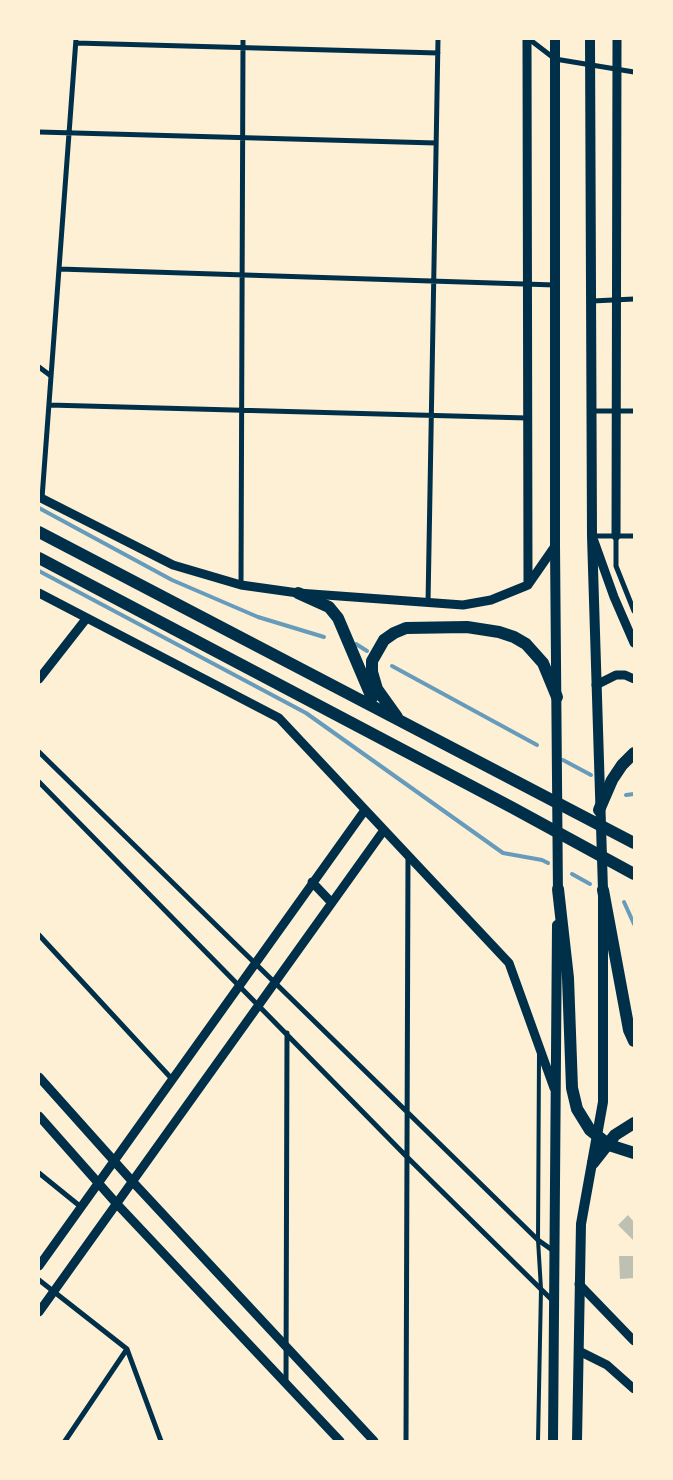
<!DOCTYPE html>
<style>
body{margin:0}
#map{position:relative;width:673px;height:1480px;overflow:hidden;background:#fdf0d5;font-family:"DejaVu Sans",sans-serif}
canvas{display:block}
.frame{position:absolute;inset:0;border:40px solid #fdf0d5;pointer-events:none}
</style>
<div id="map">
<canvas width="673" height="1480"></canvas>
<div class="frame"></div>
</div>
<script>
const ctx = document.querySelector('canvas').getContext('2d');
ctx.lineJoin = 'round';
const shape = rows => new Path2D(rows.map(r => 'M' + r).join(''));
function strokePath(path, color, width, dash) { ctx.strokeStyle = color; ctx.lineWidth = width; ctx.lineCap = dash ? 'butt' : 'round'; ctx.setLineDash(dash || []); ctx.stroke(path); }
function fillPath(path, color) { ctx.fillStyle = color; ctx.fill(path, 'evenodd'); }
const stream = shape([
 [39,508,172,580,258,617,324,637],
 [39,571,306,713,503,853,542,860,548,863],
 [356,644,367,651],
 [392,666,537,745],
 [563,760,591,775],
 [626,795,634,794],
 [572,874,590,884],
 [624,902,634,924]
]);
const building = shape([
 [628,1215,634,1222,634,1241,618,1225],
 [619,1256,634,1256,634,1278,620,1279]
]);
const service = shape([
 [538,1441,541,1289,538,1240,539,1054]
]);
const minor = shape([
 [529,39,555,59,634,72],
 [76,43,438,53],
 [39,132,436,143],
 [59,269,555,285],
 [592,301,634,299],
 [39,367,51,376],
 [49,405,527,418],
 [592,411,634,411],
 [42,498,76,39],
 [592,536,634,536],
 [616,536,616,566,634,611],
 [241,585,243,39],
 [428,603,438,39],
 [39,752,538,1240,555,1252],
 [39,782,407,1157,554,1302],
 [39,935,172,1079],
 [39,1173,81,1207],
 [39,1280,127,1349],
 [127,1349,161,1441],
 [286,1382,287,1033],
 [65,1441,127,1349],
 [406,1441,408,856]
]);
const tertiary = shape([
 [527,39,528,585],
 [39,497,173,565,241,585,298,593,463,605,491,600,528,585,555,546],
 [616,536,617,39],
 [594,541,614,597,634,643],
 [39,593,279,718,509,963,554,1088],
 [39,679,86,619],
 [596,685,616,675,625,675,634,679],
 [312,882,331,902],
 [39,1077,132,1181,374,1441],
 [39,1116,116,1203,340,1441],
 [39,1266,365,810],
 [579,1284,634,1341],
 [39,1312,384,830],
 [579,1351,607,1365,634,1389]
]);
const secondary = shape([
 [555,39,555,546,558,895],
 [553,1441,557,925],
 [577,1441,581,1224,603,1102,603,890,592,536,590,39]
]);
const trunk = shape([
 [39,532,634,843],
 [39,558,513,808,634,874],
 [298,593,329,607,338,618,372,698],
 [397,717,377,689,372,672,372,661,384,640,394,633,406,628,467,627,499,632,514,637,526,644,543,663,557,697],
 [599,810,612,780,622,765,634,753],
 [558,889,568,978,572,1088,577,1109,590,1130,609,1145,634,1153],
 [603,890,629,1030,634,1041],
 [593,1163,615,1135,634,1123]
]);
strokePath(stream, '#669bbc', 4);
fillPath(building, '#bec0b2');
strokePath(service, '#003049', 4);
strokePath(minor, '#003049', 5);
strokePath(tertiary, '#003049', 9);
strokePath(secondary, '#003049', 10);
strokePath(trunk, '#003049', 12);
</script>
